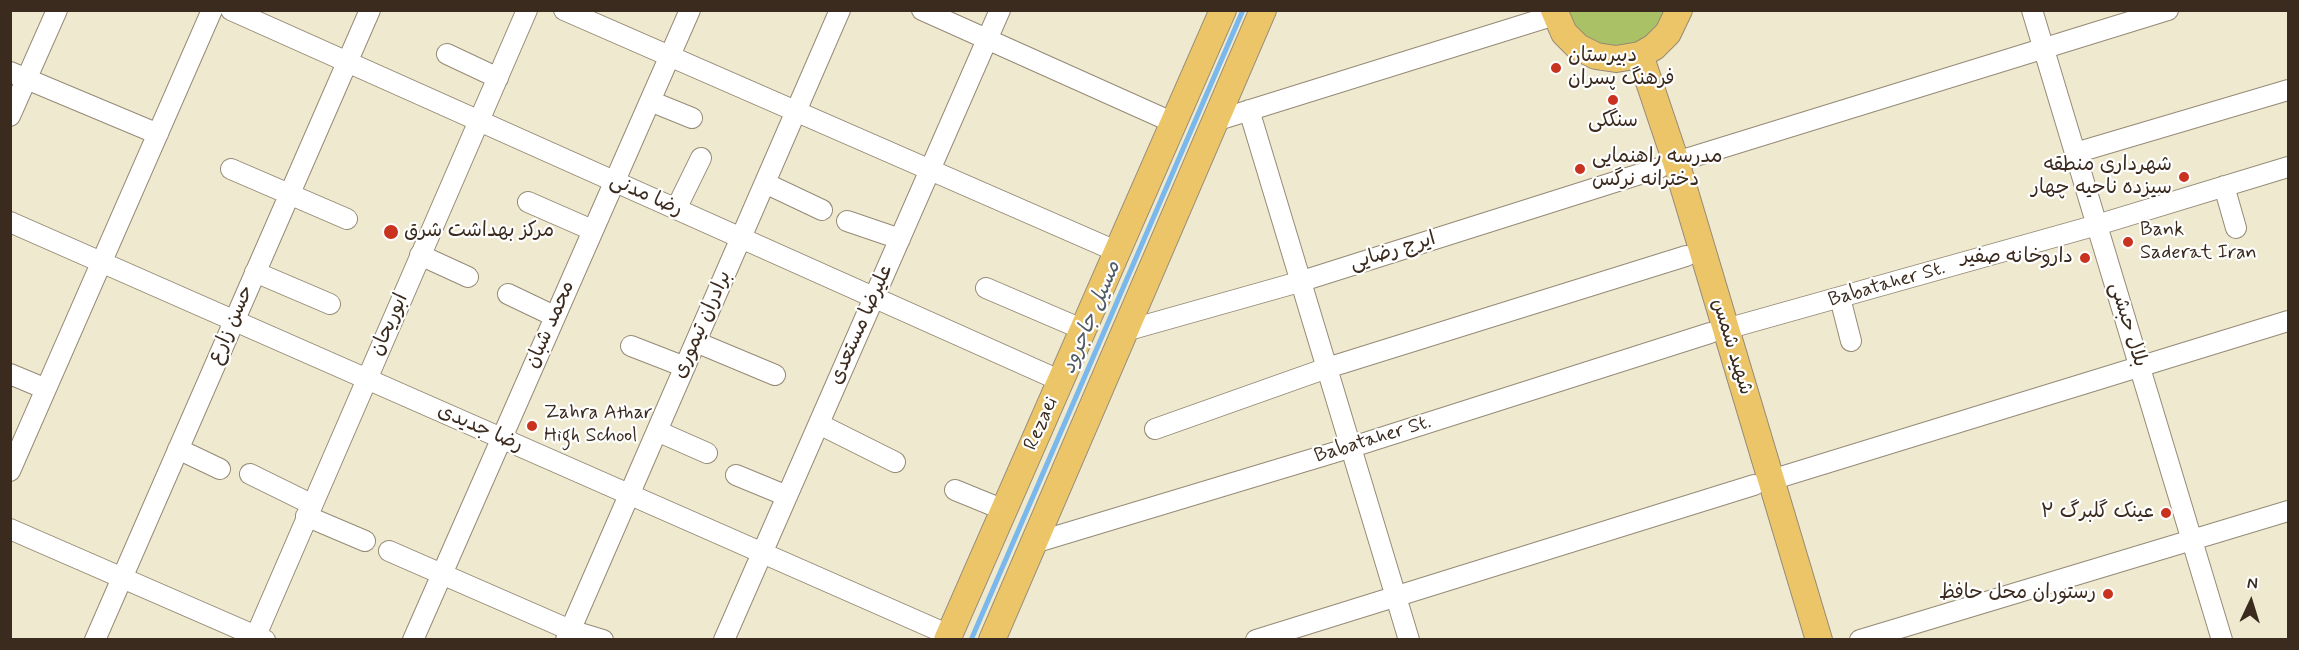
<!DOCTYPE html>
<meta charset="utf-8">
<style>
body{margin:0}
#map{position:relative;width:2299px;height:650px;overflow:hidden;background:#efe9cf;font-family:Mynerve,sans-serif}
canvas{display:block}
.frame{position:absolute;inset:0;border:12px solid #3b2a1e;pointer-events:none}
.north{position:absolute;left:2221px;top:572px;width:60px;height:60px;-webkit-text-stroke:4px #fff;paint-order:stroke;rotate:4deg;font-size:16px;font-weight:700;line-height:24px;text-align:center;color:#3b2a1e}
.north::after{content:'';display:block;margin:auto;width:21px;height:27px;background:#3b2a1e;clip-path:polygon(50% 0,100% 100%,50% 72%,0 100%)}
</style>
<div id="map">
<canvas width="2299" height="650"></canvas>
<div class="frame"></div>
<div class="north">N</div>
</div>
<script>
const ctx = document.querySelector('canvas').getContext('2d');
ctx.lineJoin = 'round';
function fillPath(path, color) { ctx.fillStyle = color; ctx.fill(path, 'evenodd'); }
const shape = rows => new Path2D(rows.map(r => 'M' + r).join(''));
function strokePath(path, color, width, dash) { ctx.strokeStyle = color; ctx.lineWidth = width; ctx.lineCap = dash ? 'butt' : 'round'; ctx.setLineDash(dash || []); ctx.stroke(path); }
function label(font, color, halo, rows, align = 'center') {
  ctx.font = font + ' Mynerve,"Playpen Sans Arabic",sans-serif'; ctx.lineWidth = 4.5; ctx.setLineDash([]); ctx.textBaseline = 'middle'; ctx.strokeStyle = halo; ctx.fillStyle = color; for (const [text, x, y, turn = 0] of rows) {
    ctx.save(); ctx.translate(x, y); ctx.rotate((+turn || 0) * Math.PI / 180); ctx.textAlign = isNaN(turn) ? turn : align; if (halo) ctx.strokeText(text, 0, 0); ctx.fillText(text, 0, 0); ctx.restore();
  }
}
const green = shape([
 [1567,11,1668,11,1658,31,1629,48,1596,45,1582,35,1571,22]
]);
const stream = shape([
 [971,640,1243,10]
]);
const minor = shape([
 [231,10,1061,381],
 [564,10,1118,252],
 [922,10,1174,123],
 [2032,10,2222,640],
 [447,54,498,78],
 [10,72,158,134],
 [650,101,692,118],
 [1249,110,1409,640],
 [10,116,57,10],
 [1215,121,1555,15],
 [2075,153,2288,90],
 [1676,162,2168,10],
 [231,169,347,219],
 [765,183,822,210],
 [2224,186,2236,228],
 [528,202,592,230],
 [676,209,701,158],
 [847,221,900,239],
 [10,222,949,635],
 [420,255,468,277],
 [255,272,330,304],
 [986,288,1084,330],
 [508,294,554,316],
 [1840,298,1851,341],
 [1726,329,2097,225,2288,167],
 [1125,331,1299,282,1659,168],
 [696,342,775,375],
 [631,346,685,367],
 [10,374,46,389],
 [819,424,895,462],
 [1155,429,1327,368,1686,256],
 [657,431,707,453],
 [178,449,220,469],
 [10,471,212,10],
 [250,474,311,504],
 [736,475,787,496],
 [1771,480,2288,321],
 [955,490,1004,510],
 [306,516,365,541],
 [10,529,265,640],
 [1034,543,1349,448,1710,333],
 [389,551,570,630,603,640],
 [95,640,370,10],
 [254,640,527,10],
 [413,640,690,10],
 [566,640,840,10],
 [724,640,1000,10],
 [1256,640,1754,485],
 [1860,640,2288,511]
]);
const major = shape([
 [1554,10,1564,33,1578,47,1596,56,1616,59,1640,55,1654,47,1668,33,1679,10],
 [1640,55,1676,162,1819,640],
 [947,640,1223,10],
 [992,640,1263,10]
]);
const markers = [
 [1556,68,6,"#c8321e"],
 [1613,100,6,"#c8321e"],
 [1580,169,6,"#c8321e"],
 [2184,177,6,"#c8321e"],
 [391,232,8,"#c8321e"],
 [2128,242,6,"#c8321e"],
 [2085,258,6,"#c8321e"],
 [532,426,6,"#c8321e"],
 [2166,513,6,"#c8321e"],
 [2108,594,6,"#c8321e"]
];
const poiNames = [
 ["دبیرستان",1568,57],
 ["فرهنگ پسران",1568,80],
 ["سنگکی",1613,122,"center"],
 ["مدرسه راهنمایی",1592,158],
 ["دخترانه نرگس",1592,181],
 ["شهرداری منطقه",2172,166,"right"],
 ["سیزده ناحیه چهار",2172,189,"right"],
 ["Bank",2140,231],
 ["Saderat Iran",2140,254],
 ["مرکز بهداشت شرق",404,232],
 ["داروخانه صفیر",2073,258,"right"],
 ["Zahra Athar",544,414],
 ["High School",544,437],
 ["عینک گلبرگ ۲",2154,513,"right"],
 ["رستوران محل حافظ",2096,594,"right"]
];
const streetNames = [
 ["رضا مدنی",646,196,24],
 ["ایرج رضایی",1393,252,-17],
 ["Babataher St.",1887,285,-16],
 ["حسن زارع",232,325,-66],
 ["ابوریحان",390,325,-66],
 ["محمد شبان",551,325,-66],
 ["برادران تیموری",703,325,-66],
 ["علیرضا مستعدی",862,325,-66],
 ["بلال حبشی",2127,325,73],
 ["شهید شمس",1731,347,73],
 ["Rezaei",1042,424,-66],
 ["رضا جدیدی",480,429,24],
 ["Babataher St.",1373,440,-17]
];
const waterNames = [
 ["مسیل جاجرود",1092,318,-67]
];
fillPath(green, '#aac166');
strokePath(stream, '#79b8ed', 5);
strokePath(minor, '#958a76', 22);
strokePath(major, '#958a76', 28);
strokePath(minor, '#fff', 20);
strokePath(major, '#edc569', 26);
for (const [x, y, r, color] of markers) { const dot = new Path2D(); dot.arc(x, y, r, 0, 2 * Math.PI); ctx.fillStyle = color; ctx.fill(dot); strokePath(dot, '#fff', 2); }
label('20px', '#3b2a1e', '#fff', poiNames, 'left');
label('20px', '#3b2a1e', '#fff', streetNames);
label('italic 21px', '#515c66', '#fff', waterNames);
</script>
